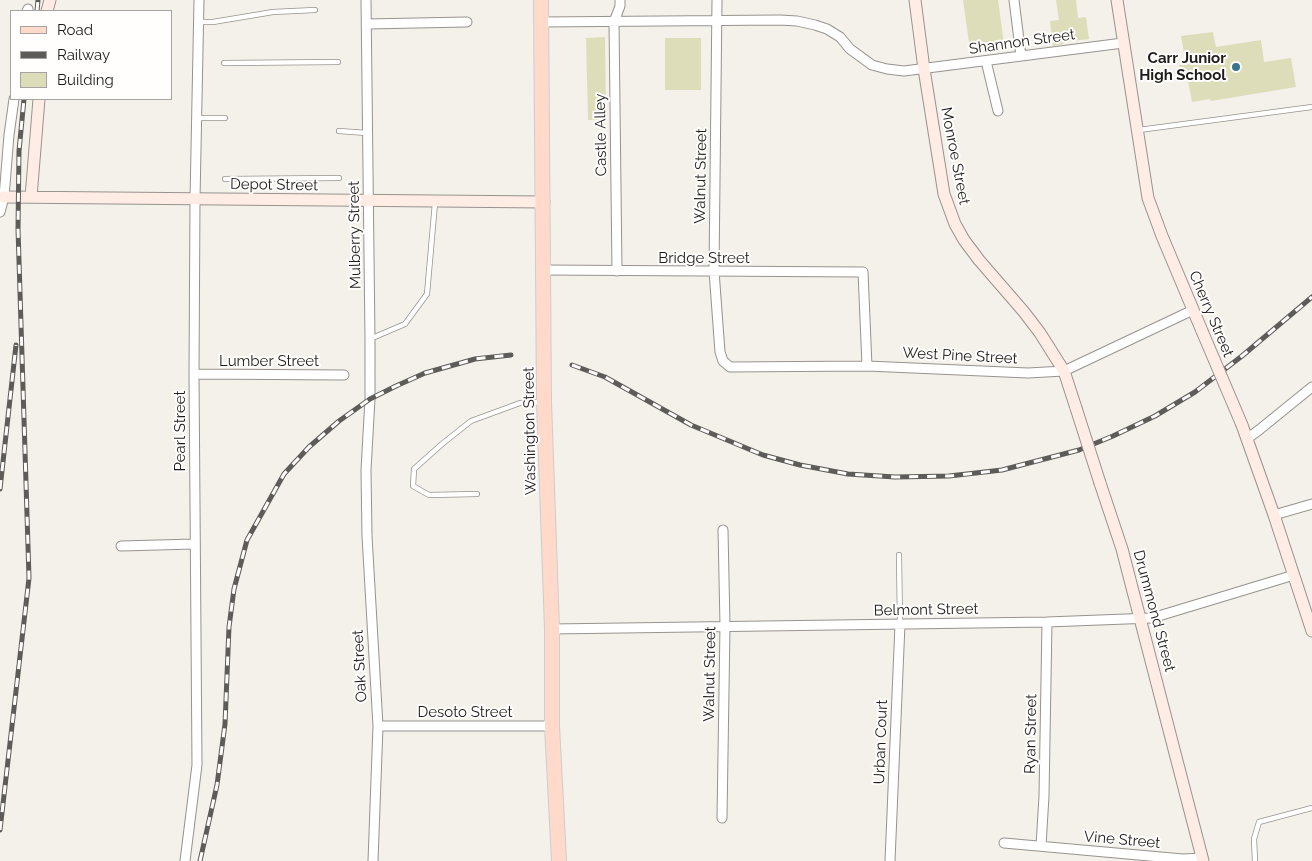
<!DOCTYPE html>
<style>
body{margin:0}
#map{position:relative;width:1312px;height:861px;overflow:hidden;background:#f4f0ea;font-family:Raleway,sans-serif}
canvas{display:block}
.legend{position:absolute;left:10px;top:10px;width:162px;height:90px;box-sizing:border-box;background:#fffefd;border:1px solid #a5a4a2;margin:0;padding:6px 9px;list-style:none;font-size:15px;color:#1d1c1a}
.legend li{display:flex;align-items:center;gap:10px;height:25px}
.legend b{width:25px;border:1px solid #a5a4a2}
</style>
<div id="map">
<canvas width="1312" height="861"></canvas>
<ul class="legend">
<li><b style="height:6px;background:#ffdacb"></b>Road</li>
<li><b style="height:6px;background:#5e5c59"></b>Railway</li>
<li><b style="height:14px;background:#deddba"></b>Building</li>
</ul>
</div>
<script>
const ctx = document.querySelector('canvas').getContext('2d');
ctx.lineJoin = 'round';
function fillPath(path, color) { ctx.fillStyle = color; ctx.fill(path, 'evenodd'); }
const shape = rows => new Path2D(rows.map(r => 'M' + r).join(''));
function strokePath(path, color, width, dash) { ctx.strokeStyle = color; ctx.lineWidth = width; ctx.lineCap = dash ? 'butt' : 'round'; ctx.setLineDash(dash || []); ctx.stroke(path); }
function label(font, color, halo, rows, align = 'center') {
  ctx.font = font + ' Raleway,sans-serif'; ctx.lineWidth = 4; ctx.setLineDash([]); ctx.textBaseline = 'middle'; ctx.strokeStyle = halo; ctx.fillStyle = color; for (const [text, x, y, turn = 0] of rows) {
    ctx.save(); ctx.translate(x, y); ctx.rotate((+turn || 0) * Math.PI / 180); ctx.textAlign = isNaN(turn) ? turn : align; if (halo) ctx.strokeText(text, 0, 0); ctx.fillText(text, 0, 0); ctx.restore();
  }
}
const building = shape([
 [963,0,998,0,1004,44,970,49],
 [1056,0,1076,0,1078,18,1086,17,1089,39,1063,42,1063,44,1053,46,1050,21,1059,20],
 [1213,32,1216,47,1261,40,1264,62,1291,58,1296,87,1211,101,1210,99,1192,102,1187,76,1181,77,1179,65,1186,64,1181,36],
 [605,37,606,120,588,120,586,38],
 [665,38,701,38,701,90,665,90]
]);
const lane = shape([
 [199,22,213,22,273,12,315,10],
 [224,63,338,62],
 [196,118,225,118],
 [1139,130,1312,107],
 [339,131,367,133],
 [225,179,339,178],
 [370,339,405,324,427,294,435,203],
 [477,494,429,495,413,486,414,469,442,444,471,421,520,403,541,402],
 [899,555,900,624],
 [1255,861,1254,839,1259,822,1312,808]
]);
const street = shape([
 [366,0,370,339,370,399,366,470,367,536,378,726,373,861],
 [717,0,714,271,720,352,723,361,730,367,867,366,1028,373,1064,371,1193,310],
 [1014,0,1021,56],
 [27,11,28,9],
 [542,22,780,20,797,21,815,25,827,29,840,37,850,49,872,65,887,69,904,71,1123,43],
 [367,24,467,22],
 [986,61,998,111],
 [0,212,4,197,9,135,14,99],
 [544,270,863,272,867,366],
 [617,271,614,22,620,6,620,0],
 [194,374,344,375],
 [1248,438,1259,430,1312,387],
 [1274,515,1312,504],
 [121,546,194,544],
 [552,629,1047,622,1152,618,1294,575],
 [378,726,552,726],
 [722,818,725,626,723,530],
 [1004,843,1183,859,1202,858],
 [1041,846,1044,796,1047,622],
 [185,861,197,765,194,374,195,199,199,0],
 [890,861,900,624]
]);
const secondary = shape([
 [915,0,924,69,944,194,955,224,964,240,979,260,1024,312,1040,333,1064,371,1076,408],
 [1117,0,1148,198,1162,236,1202,331],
 [47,11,50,0],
 [4,197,544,202],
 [31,197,39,99],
 [1242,425,1274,515,1312,631],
 [1100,483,1122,549,1203,861]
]);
const primary = shape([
 [541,0,544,402,552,629,552,726,559,861]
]);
const rail = shape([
 [37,11,38,0],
 [572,365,605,377,691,425,763,455,800,465,848,474,895,477,949,476,1002,470,1079,450,1113,436,1155,416,1195,392,1242,356,1312,297],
 [0,489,16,345],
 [0,830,29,578,18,229,19,151,24,99],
 [200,861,217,785,225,724,229,627,234,589,247,540,284,474,309,447,339,421,370,399,396,386,425,373,475,359,511,355]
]);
const secondaryBridge = shape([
 [1202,331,1242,425],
 [1076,408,1100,483]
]);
const markers = [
 [1236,67,5,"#3b728d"]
];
const streetNames = [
 ["Shannon Street",1022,42,-8],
 ["Castle Alley",601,135,-91],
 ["Monroe Street",955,156,79],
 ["Walnut Street",701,176,-89],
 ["Depot Street",274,185,1],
 ["Mulberry Street",355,235,-91],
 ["Bridge Street",704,258],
 ["Cherry Street",1211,314,67],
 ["West Pine Street",960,356,3],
 ["Lumber Street",269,361],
 ["Pearl Street",180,431,-90],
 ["Washington Street",530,431,-91],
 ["Belmont Street",926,610,-1],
 ["Drummond Street",1154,611,75],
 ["Oak Street",360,666,-93],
 ["Walnut Street",710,674,-89],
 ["Desoto Street",465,712],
 ["Ryan Street",1031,734,-89],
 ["Urban Court",881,742,-88],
 ["Vine Street",1122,840,5]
];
const poiNames = [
 ["Carr Junior",1226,58],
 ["High School",1226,75]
];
fillPath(building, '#deddba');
strokePath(lane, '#97938e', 6);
strokePath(street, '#97938e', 11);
strokePath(secondary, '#97938e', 13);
strokePath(primary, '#cdcdcd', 16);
strokePath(lane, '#fff', 4.5);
strokePath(street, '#fff', 9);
strokePath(secondary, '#ffece5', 11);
strokePath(primary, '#ffdacb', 14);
strokePath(rail, '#5e5c59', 5);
strokePath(rail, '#fffefd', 3, [9]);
strokePath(secondaryBridge, '#97938e', 13, []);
strokePath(secondaryBridge, '#ffece5', 11);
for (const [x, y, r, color] of markers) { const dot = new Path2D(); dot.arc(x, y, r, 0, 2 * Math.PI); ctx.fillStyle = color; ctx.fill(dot); strokePath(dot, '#fffefd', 2); }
label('15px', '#1d1c1a', '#fffefd', streetNames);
label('bold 15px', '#1d1c1a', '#fffefd', poiNames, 'right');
</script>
